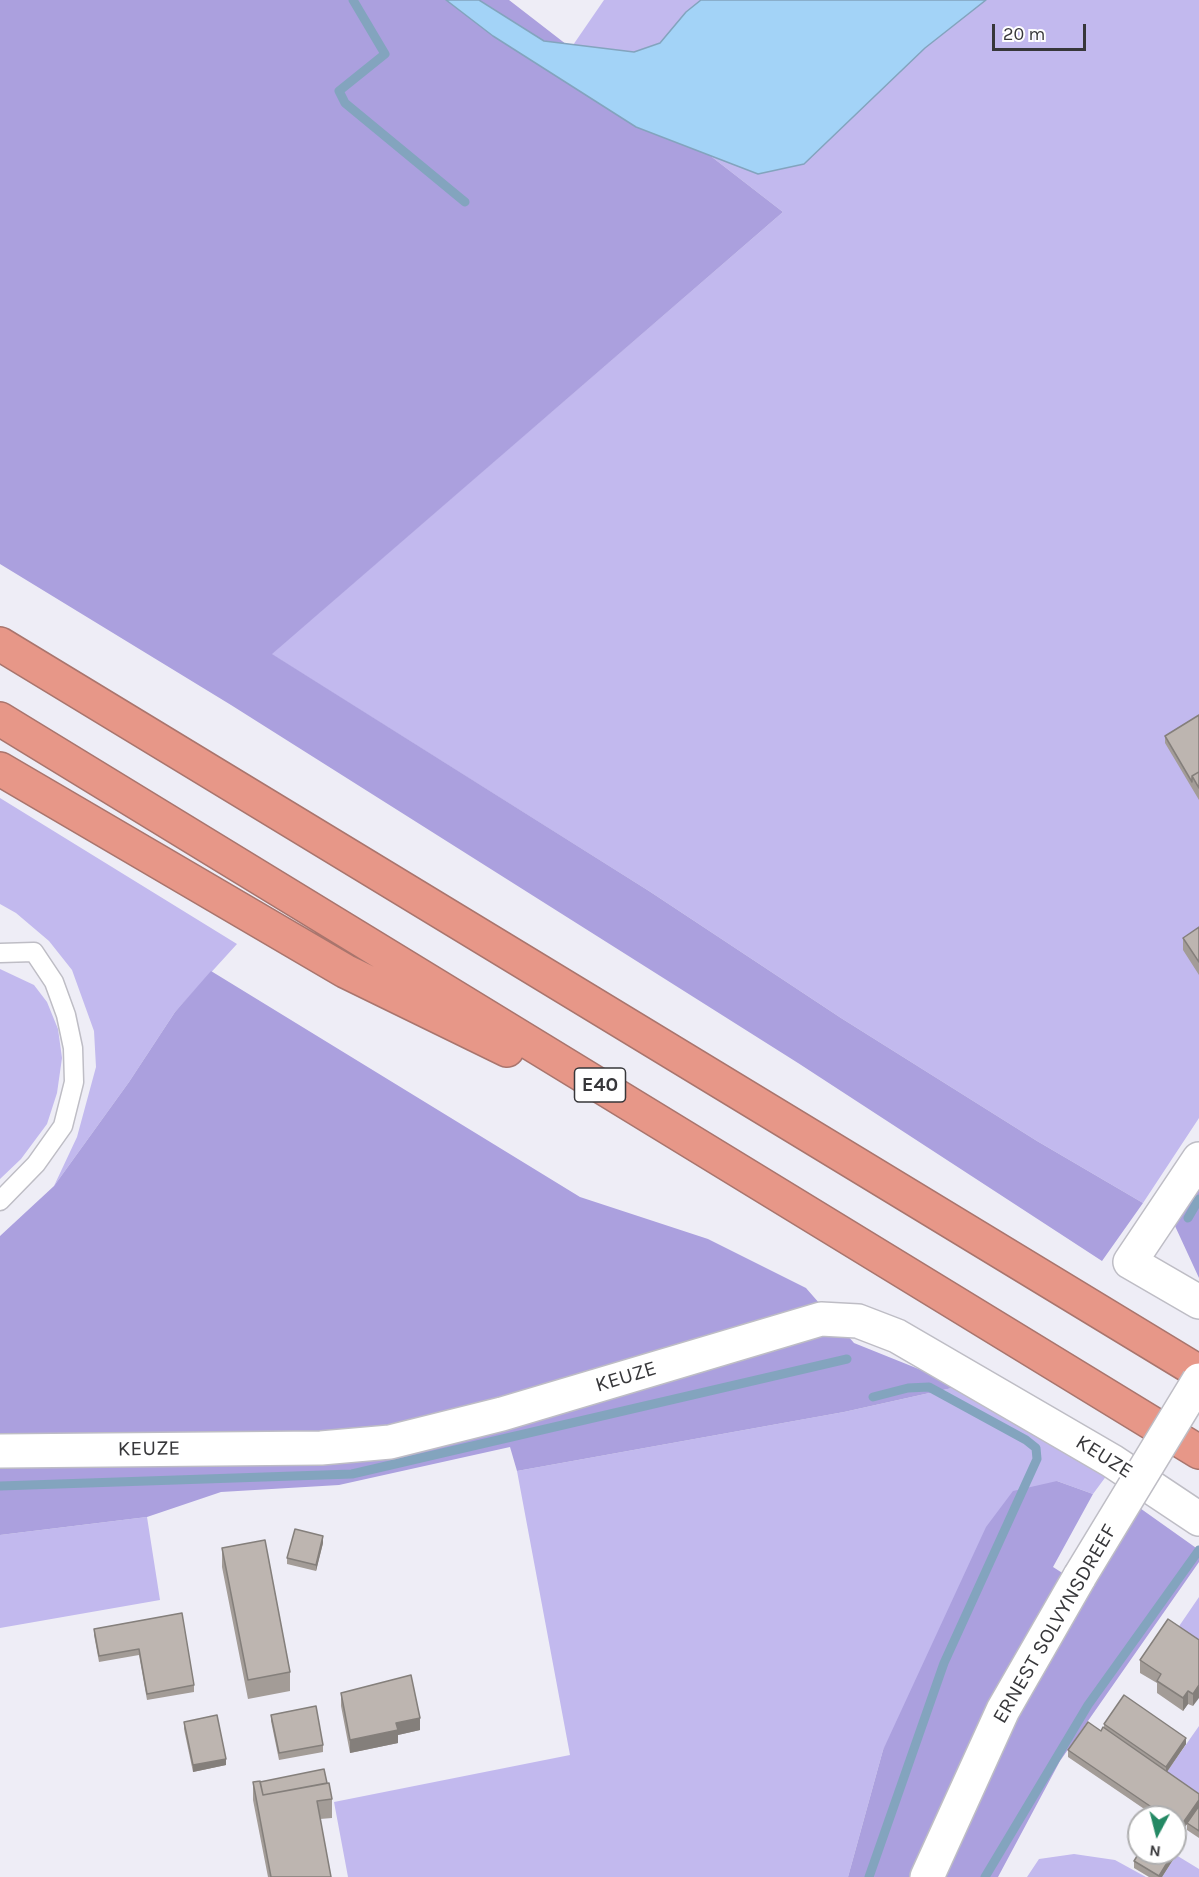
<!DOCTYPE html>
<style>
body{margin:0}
#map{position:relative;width:1199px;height:1877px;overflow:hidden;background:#eeedf6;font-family:Karla,sans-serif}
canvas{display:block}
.north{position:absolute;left:1127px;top:1805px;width:60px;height:60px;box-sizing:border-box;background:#fff;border:2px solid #afafb0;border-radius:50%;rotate:187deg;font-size:16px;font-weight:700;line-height:24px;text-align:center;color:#37373a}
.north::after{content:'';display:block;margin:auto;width:21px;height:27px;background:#248964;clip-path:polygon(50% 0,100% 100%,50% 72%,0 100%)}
.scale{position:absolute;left:992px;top:24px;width:94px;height:27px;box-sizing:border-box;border:3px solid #37373a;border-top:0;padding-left:8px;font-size:18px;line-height:21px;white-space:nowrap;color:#37373a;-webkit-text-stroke:4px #fff;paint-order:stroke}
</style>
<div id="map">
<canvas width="1199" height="1877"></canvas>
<div class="north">N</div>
<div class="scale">20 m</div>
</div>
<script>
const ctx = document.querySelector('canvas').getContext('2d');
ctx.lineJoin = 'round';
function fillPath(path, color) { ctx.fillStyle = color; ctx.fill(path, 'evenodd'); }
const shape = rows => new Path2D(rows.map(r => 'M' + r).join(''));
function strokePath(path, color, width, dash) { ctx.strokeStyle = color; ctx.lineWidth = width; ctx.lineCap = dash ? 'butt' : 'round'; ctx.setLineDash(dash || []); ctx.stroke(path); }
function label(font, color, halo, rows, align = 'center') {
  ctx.font = font + ' Karla,sans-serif'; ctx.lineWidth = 6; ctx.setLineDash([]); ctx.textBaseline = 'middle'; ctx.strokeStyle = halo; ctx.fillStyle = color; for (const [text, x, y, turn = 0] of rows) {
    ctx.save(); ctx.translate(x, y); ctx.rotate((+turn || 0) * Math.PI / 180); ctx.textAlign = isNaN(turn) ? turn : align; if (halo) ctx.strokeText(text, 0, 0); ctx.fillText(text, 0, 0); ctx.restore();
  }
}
const green = shape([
 [604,0,1199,0,1199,1118,1143,1203,1037,1141,841,1018,649,891,271,654,783,212,571,48],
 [0,798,237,944,175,1012,129,1082,54,1186,77,1137,96,1067,94,1031,72,970,49,941,16,913,0,904],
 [0,969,34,985,47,1002,58,1029,62,1058,57,1093,47,1124,21,1159,0,1179],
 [961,1386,1107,1475,1093,1494,1057,1481,883,1750,848,1877,348,1877,334,1802,570,1755,517,1471,844,1412],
 [147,1517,160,1600,0,1628,0,1535],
 [1199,1597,1199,1652,1173,1635],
 [1199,1726,1199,1800,1166,1773],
 [1074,1854,1115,1860,1146,1877,1027,1877,1039,1859],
 [1176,1855,1199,1869,1199,1877,1162,1877]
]);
const forest = shape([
 [0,0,509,0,783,212,272,654,649,891,841,1018,1037,1141,1143,1203,1102,1261,798,1063,231,705,0,564],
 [211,971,580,1197,708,1239,806,1288,854,1343,961,1386,844,1412,517,1471,510,1447,339,1485,221,1492,147,1517,0,1535,0,1236,54,1186,129,1082,175,1012],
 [1199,1182,1199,1278,1175,1226,1183,1206],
 [1057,1481,1093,1494,1053,1567,1089,1590,1137,1506,1199,1550,1199,1562,1060,1761,998,1877,848,1877,883,1750,986,1527,1013,1491]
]);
const water = shape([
 [446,0,479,0,544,41,634,52,660,43,686,12,701,0,986,0,925,48,804,164,758,174,636,127,493,36,446,0]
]);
const stream = shape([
 [353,0,385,54,339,91,345,103,465,202],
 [1188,1218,1199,1199],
 [0,1486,352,1474,847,1359],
 [869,1877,944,1663,1037,1459,1036,1448,1026,1440,929,1387,908,1388,873,1397],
 [985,1877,1088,1705,1199,1550]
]);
const service = shape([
 [0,953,34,952,54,982,66,1015,73,1048,74,1082,63,1126,36,1164,0,1201]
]);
const minor = shape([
 [1199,1159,1130,1262,1199,1302],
 [0,1451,321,1448,390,1442,502,1414,821,1319,858,1321,897,1336,1112,1461,1199,1519],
 [927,1877,1003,1710,1080,1576]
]);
const motorway = shape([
 [0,644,1199,1372],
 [0,719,1199,1452],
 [0,769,345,971,507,1050]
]);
const minorBridge = shape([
 [1080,1576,1199,1380]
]);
const wall = shape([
 [1199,715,1199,800,1165,743,1165,736],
 [1199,927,1199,975,1183,950,1183,938],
 [323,1543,316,1571,287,1564,287,1558],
 [222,1548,290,1672,290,1691,248,1699,222,1567],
 [182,1613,194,1685,194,1692,147,1700,139,1655,99,1662,94,1635,94,1629],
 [1199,1640,1193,1706,1188,1704,1183,1711,1157,1693,1157,1683,1140,1673,1140,1660],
 [341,1693,420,1730,398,1735,398,1743,350,1753,341,1706],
 [271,1715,323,1745,323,1752,279,1760,271,1721],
 [184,1722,226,1765,193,1772,184,1729],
 [1104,1724,1186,1744,1167,1772,1199,1794,1199,1838,1187,1830,1187,1824,1180,1834,1175,1830,1175,1817,1156,1817,1068,1757,1068,1750,1104,1728],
 [253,1782,327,1783,332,1799,332,1818,320,1819,331,1877,268,1877,253,1800],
 [1176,1855,1162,1877,1149,1877,1134,1868,1134,1861]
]);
const shadedWall = shape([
 [323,1536,323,1543,316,1571,316,1565],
 [1199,1685,1199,1698,1193,1706,1193,1694],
 [1188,1691,1188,1704,1183,1711,1183,1698],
 [420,1718,420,1730,398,1735,398,1743,350,1753,350,1740,396,1723],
 [1186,1738,1186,1744,1166,1773,1166,1767],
 [226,1759,226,1765,193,1772,193,1765],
 [1199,1800,1199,1807,1180,1834,1180,1827],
 [1176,1849,1176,1855,1162,1877,1159,1877,1173,1853,1175,1853]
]);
const building = shape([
 [1199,715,1199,772,1192,776,1192,782,1165,736,1199,715],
 [1199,772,1199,788,1192,776,1199,772],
 [1199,927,1199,962,1183,938,1199,927],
 [295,1529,323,1536,316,1565,287,1558,295,1529],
 [265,1540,290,1672,248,1680,222,1548,265,1540],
 [182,1613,194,1685,147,1694,139,1649,99,1656,94,1629,182,1613],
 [1168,1619,1199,1640,1199,1685,1193,1694,1188,1691,1183,1698,1157,1681,1161,1674,1140,1660,1168,1619],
 [411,1675,420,1718,396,1723,398,1730,350,1740,341,1693,411,1675],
 [1124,1695,1186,1738,1166,1767,1104,1724,1124,1695],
 [316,1706,323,1745,279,1753,271,1715,316,1706],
 [217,1715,226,1759,193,1765,184,1722,217,1715],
 [1088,1722,1101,1731,1103,1727,1199,1794,1199,1800,1180,1827,1175,1824,1175,1817,1166,1817,1068,1750,1088,1722],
 [324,1769,327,1783,263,1795,260,1782,324,1769],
 [260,1781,263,1795,329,1783,332,1799,317,1801,331,1877,271,1877,253,1782,260,1781],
 [1199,1806,1199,1831,1187,1823,1199,1806],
 [1139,1853,1173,1853,1159,1876,1134,1861,1139,1853]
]);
const shields = [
 [600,1085,51]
];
const shieldNames = [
 ["E40",600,1085]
];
const streetNames = [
 ["KEUZE",626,1377,-17],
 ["KEUZE",149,1449,-1],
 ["KEUZE",1104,1457,32],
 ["ERNEST SOLVYNSDREEF",1055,1624,-60]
];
fillPath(green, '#c2b9ee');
fillPath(forest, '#aba0de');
fillPath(water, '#a3d3f7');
strokePath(water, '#83a4be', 1.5);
strokePath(stream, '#83a4be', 9);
strokePath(service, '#bebdc5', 21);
strokePath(minor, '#bebdc5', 36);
strokePath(motorway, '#a9756d', 36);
strokePath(service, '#fff', 18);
strokePath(minor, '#fff', 33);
strokePath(motorway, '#e79788', 33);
strokePath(minorBridge, '#bebdc5', 36, []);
strokePath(minorBridge, '#fff', 33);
fillPath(wall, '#a39c97');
fillPath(shadedWall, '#847f7b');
fillPath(building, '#bdb5b0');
strokePath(building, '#847f7b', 1.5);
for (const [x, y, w] of shields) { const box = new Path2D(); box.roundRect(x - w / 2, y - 17, w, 34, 4.5); ctx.fillStyle = '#fff'; ctx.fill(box); strokePath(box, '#37373a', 1.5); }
label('bold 20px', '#37373a', null, shieldNames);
label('21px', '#37373a', '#fff', streetNames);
</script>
